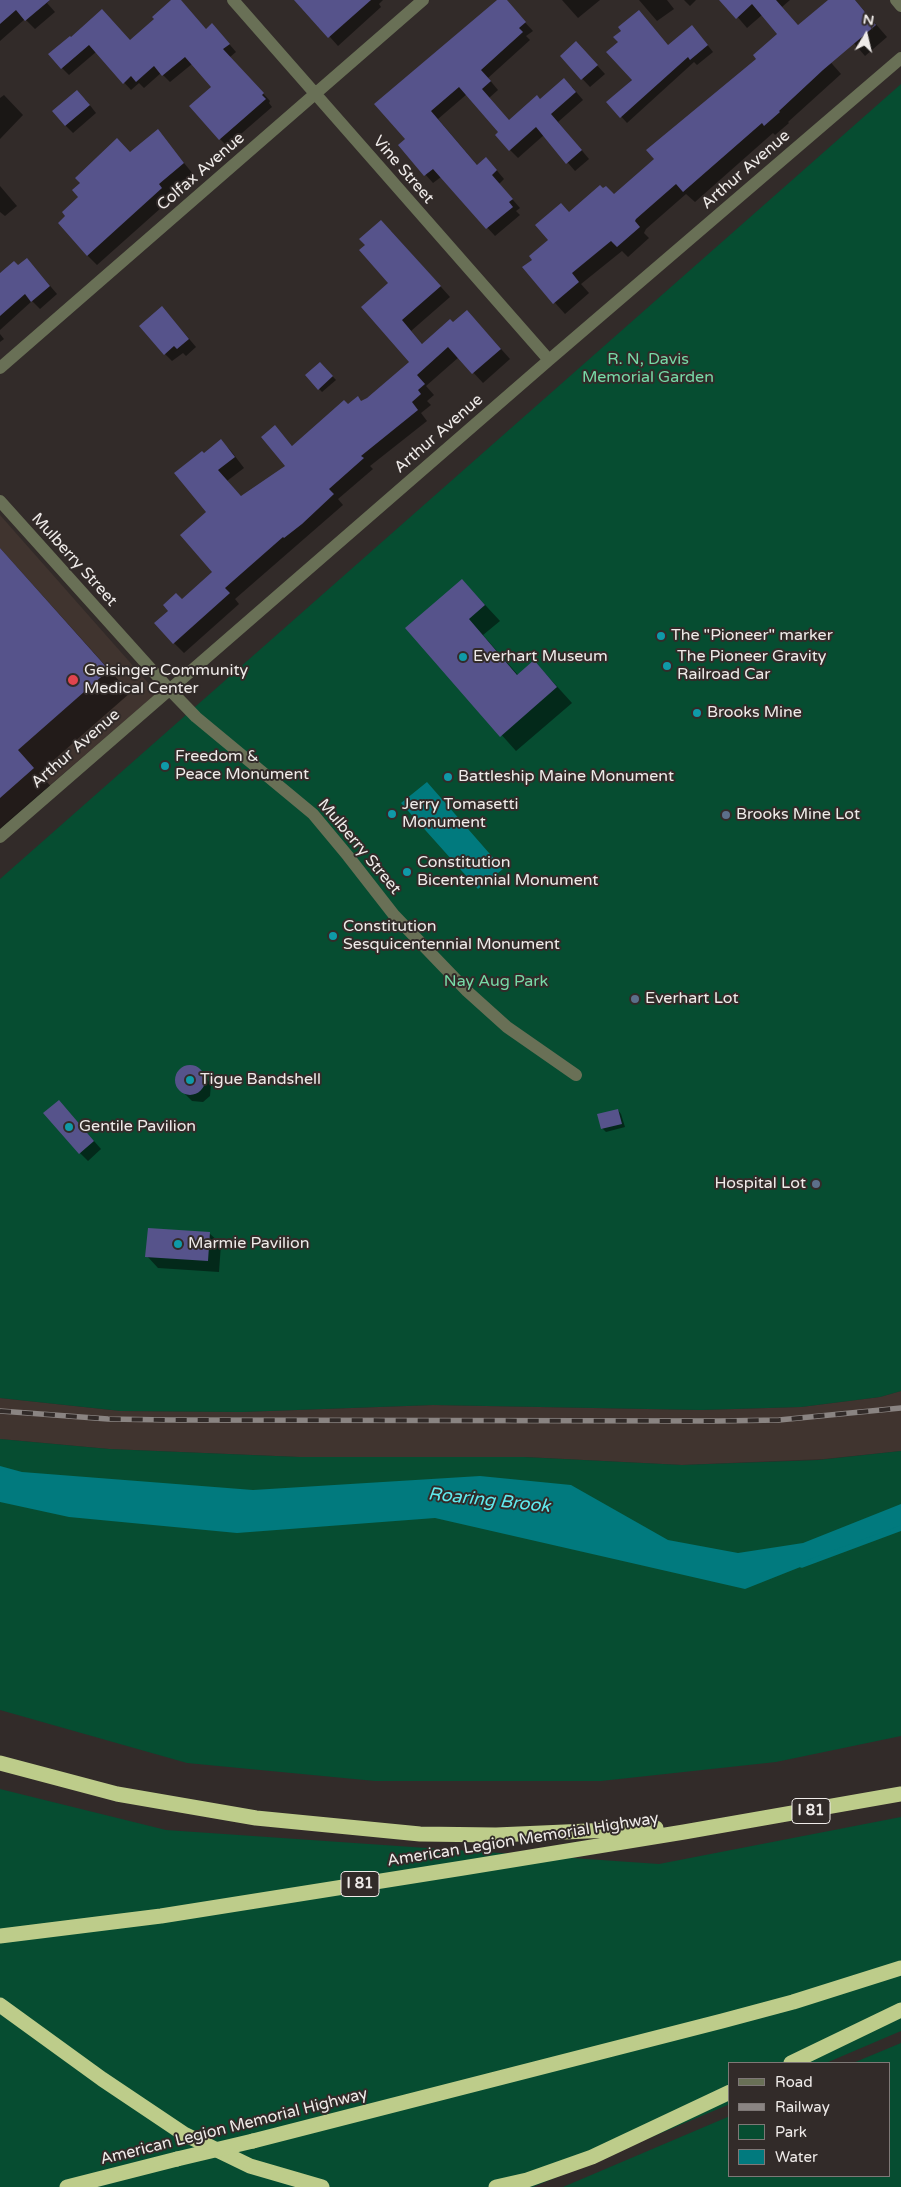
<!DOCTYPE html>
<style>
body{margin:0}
#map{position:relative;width:901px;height:2187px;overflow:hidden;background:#322b29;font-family:"Varela Round",sans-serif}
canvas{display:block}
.legend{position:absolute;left:728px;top:2062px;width:162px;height:115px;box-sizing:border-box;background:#322b29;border:1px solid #7e7876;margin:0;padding:6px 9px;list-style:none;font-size:15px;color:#efebe9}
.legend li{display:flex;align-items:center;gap:10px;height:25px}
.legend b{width:25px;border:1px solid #7e7876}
.north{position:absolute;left:841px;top:10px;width:50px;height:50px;-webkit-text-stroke:4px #322b29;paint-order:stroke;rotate:9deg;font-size:14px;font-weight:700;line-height:20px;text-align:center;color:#efebe9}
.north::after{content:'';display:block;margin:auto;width:18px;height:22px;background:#efebe9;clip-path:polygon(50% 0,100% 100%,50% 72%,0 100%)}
</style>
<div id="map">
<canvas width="901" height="2187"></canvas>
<ul class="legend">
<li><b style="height:6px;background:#697056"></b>Road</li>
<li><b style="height:6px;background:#8a8482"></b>Railway</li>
<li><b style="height:14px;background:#064d31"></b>Park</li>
<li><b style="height:14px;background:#017a7e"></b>Water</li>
</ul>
<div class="north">N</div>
</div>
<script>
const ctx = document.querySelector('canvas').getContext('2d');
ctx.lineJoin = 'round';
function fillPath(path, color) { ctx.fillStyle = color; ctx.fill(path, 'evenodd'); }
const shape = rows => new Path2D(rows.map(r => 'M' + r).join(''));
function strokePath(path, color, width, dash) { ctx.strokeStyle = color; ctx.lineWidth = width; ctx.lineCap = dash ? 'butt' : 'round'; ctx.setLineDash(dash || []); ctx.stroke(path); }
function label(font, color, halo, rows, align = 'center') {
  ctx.font = font + ' "Varela Round",sans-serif'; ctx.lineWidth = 4; ctx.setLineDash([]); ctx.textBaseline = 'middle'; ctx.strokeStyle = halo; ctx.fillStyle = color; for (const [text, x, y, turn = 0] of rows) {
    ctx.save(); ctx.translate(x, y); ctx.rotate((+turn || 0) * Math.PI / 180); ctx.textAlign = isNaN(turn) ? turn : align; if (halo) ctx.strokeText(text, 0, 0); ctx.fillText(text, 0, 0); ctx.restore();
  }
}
const built = shape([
 [0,515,157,693,0,828],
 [901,1391,901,1451,824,1459,682,1465,524,1457,299,1457,109,1449,0,1439,0,1398,121,1411,242,1412,433,1405,701,1410,801,1407,880,1397]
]);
const green = shape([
 [901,84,901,1391,880,1397,801,1407,701,1410,433,1405,242,1412,121,1411,0,1398,0,879],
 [0,1439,109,1449,299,1457,524,1457,682,1465,818,1460,901,1451,901,1736,776,1762,601,1781,375,1781,187,1763,0,1710],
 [0,1789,166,1830,659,1864,901,1817,901,2031,826,2063,730,2063,730,2104,533,2187,0,2187],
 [901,2043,901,2187,563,2187,730,2116,730,2176,890,2176,890,2063,853,2063]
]);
const water = shape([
 [427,782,503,869,478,889,401,803],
 [0,1466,22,1472,253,1490,480,1476,571,1485,668,1540,738,1553,803,1543,901,1504,901,1527,745,1589,435,1518,237,1533,69,1517,0,1502]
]);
const shadow = shape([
 [0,0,50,0,47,3,55,12,35,29,25,19,0,41],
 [173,0,180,0,206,30,219,32,236,52,230,57,270,101,269,103,272,107,227,146,220,139,213,87,192,64,170,82,161,73,144,88,139,83,131,90,96,52,69,75,62,68,70,37,131,41,155,20],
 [297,0,383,0,379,4,381,7,338,46],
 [499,0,504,0,533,31,526,36,530,40,488,78,498,90,489,98,509,121,541,100,572,87,583,100,558,122,589,159,575,171,544,135,518,158,510,150,500,132,467,94,438,119,478,166,494,167,504,179,499,184,520,208,516,211,520,215,495,236,441,177,433,183,399,145,406,139],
 [562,0,600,0,578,18],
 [639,0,667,0,674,9,657,21],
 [684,0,696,0,690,6],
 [723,0,790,0,782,7,841,74,788,122,789,123,775,135,773,133,695,202,686,194,646,229,644,233,649,238,628,257,622,251,581,284,589,293,565,314,524,268,533,260,570,213,614,196,655,159,758,59,779,34,762,15,747,28],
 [829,0,855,0,887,37,865,56,822,6],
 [698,33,713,52,697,65,694,62,627,123,608,102,668,46],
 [583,50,605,74,590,87,561,56],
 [4,95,23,115,0,139,0,98],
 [85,99,96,113,73,133,65,125],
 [158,131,193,174,168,195,171,199,97,265,87,255,80,198,82,183,131,154],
 [0,186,17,206,5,216,0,212],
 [391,231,450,297,411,331,423,345,453,324,477,322,510,359,483,383,459,357,426,386,434,395,427,401,431,405,421,413,427,421,370,466,373,469,338,499,343,505,235,599,239,604,184,653,174,643,182,600,214,572,204,454,221,441,231,451,244,468,227,481,242,497,287,466,275,426,293,447,348,406,368,399,411,362,390,284],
 [18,267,34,267,57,294,40,309,32,301,0,330,0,274],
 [169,315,196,347,186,356,183,353,172,361,165,354],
 [0,334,4,339,0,342],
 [320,363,336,380,322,392,306,375],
 [0,548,130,693,39,773,55,791,0,839],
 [462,580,500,621,483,635,518,675,534,661,572,703,516,751,407,629],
 [185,1067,196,1068,211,1084,210,1096,203,1102,192,1101,176,1085,178,1074],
 [66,1109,101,1149,88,1161,80,1153],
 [618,1110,621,1114,625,1127,606,1132,602,1128],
 [209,1233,221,1244,219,1272,158,1268,147,1256]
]);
const stream = shape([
 [802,1565,901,1528]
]);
const building = shape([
 [0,0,50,0,25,21,16,10,0,24],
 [171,0,181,0,206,29,212,23,230,44,223,49,264,93,262,95,266,99,219,140,189,106,211,87,185,57,162,76,154,66,136,82,131,76,123,84,89,45,61,69,48,54,70,36,71,37,102,9,130,40,154,19,152,17],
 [294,0,371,0,328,38],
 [497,0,507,0,526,22,519,28,523,32,481,70,491,81,482,89,509,120,537,95,540,99,564,78,576,92,551,114,582,150,566,164,536,127,509,151,495,135,498,132,459,87,431,111,477,165,486,157,497,170,492,175,513,199,509,202,513,207,486,229,433,169,424,176,398,145,405,139,374,104],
 [719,0,776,0,798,25,828,0,855,0,876,25,823,70,779,111,780,112,764,126,762,123,683,192,676,184,636,219,635,221,640,227,617,247,611,241,572,273,579,282,553,304,522,267,532,260,529,256,548,240,535,225,561,203,569,212,600,185,603,188,606,186,614,194,654,159,646,150,756,59,753,55,777,34,752,4,736,19],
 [639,10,668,45,692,25,708,45,690,60,688,57,620,118,606,102,632,80,606,52,618,42,613,37,621,31,618,27],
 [576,41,598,65,581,80,560,56],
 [77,90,90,105,65,126,52,111],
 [158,129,184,163,159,184,162,188,87,256,58,223,65,216,62,212,78,197,72,190,80,183,75,178,117,138,130,152],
 [381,220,441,286,402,320,422,344,450,319,453,322,467,310,501,349,472,374,448,347,417,375,425,384,418,390,421,394,412,402,418,410,361,456,364,458,329,489,334,494,302,524,284,538,283,537,225,588,230,593,173,644,154,623,168,611,163,605,176,593,182,599,212,572,180,535,206,512,174,473,202,451,204,453,221,439,235,457,218,470,241,496,285,466,261,437,275,425,292,446,344,400,348,404,358,396,361,401,367,398,409,362,361,307,388,283,359,250,365,245,359,239],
 [27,258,50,286,31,302,25,294,0,316,0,273,14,261,18,265],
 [162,306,189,339,177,349,174,346,164,355,139,326],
 [320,362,333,376,318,390,305,375],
 [0,548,109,670,18,750,34,768,0,798],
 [462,579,485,605,469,619,517,675,534,660,557,687,500,737,405,628],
 '175 1080a15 15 0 1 1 30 0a15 15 0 1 1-30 0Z',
 [59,1100,94,1141,79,1154,43,1113],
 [618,1109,622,1124,601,1129,597,1114],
 [148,1228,210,1232,208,1261,145,1257]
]);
const street = shape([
 [233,0,549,360],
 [896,0,901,6],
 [0,368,423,0],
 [0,501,169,689,196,717,313,814,348,856,394,915,467,991,507,1027,576,1075],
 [0,837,549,360,901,58]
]);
const highway = shape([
 [0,1763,117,1794,256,1818,420,1834,496,1835,656,1828],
 [0,1936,161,1916,463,1868,684,1832,901,1794],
 [0,2005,102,2079,184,2134,250,2166,322,2187],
 [791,2063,901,2010],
 [253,2141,722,2021,793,2002,901,1968],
 [67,2187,177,2159],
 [496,2187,527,2180,592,2157,730,2092]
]);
const rail = shape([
 [0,1411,108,1419,169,1420,718,1421,779,1420,901,1408]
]);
const highwayBridge = shape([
 [177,2159,253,2141]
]);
const markers = [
 [661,636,5,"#0f9aa8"],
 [463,657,5,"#0f9aa8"],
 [667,666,5,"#0f9aa8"],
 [73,680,6,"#e0444e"],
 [697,713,5,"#0f9aa8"],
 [165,766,5,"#0f9aa8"],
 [448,777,5,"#0f9aa8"],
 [392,814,5,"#0f9aa8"],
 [726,815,5,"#5c6f8a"],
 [407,872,5,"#0f9aa8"],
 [333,936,5,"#0f9aa8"],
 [635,999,5,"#5c6f8a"],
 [190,1080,5,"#0f9aa8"],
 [69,1127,5,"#0f9aa8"],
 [816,1184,5,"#5c6f8a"],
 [178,1244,5,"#0f9aa8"]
];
const shields = [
 [811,1811,38],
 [360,1884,38]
];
const shieldNames = [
 ["I 81",811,1811],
 ["I 81",360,1884]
];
const streetNames = [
 ["Vine Street",403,170,49],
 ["Arthur Avenue",746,170,-41],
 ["Colfax Avenue",201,172,-41],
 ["Arthur Avenue",439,434,-41],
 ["Mulberry Street",74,560,48],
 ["Arthur Avenue",76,749,-41],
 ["Mulberry Street",359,847,50],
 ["American Legion Memorial Highway",523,1840,-9],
 ["American Legion Memorial Highway",234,2127,-14]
];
const parkNames = [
 ["R. N, Davis",648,360],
 ["Memorial Garden",648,378],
 ["Nay Aug Park",496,982]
];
const poiNames = [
 ["The \"Pioneer\" marker",671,636],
 ["Everhart Museum",473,657],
 ["The Pioneer Gravity",677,657],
 ["Railroad Car",677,675],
 ["Geisinger Community",84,671],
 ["Medical Center",84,689],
 ["Brooks Mine",707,713],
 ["Freedom &",175,757],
 ["Peace Monument",175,775],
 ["Battleship Maine Monument",458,777],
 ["Jerry Tomasetti",402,805],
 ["Monument",402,823],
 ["Brooks Mine Lot",736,815],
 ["Constitution",417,863],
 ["Bicentennial Monument",417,881],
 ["Constitution",343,927],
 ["Sesquicentennial Monument",343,945],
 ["Everhart Lot",645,999],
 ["Tigue Bandshell",200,1080],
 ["Gentile Pavilion",79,1127],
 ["Hospital Lot",806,1184,"right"],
 ["Marmie Pavilion",188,1244]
];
const waterNames = [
 ["Roaring Brook",489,1501,6]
];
fillPath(built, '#40342f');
fillPath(green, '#064d31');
fillPath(water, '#017a7e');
fillPath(shadow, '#0007');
strokePath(stream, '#017a7e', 5.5);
fillPath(building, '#56538b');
strokePath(street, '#697056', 12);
strokePath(highway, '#bdcc8a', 15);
strokePath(rail, '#8a8482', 5.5);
strokePath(rail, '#322b29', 4, [11]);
strokePath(highwayBridge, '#bdcc8a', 15);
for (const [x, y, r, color] of markers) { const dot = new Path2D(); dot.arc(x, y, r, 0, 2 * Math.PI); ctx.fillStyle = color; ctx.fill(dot); strokePath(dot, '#322b29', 2); }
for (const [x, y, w] of shields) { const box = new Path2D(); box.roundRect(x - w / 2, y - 12.5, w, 25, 4); ctx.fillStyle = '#322b29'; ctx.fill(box); strokePath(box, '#efebe9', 1); }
label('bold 15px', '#efebe9', null, shieldNames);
label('16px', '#efebe9', '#322b29', streetNames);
label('16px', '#77daa7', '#322b29', parkNames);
label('16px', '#efebe9', '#322b29', poiNames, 'left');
label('italic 18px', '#61ecf0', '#322b29', waterNames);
</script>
